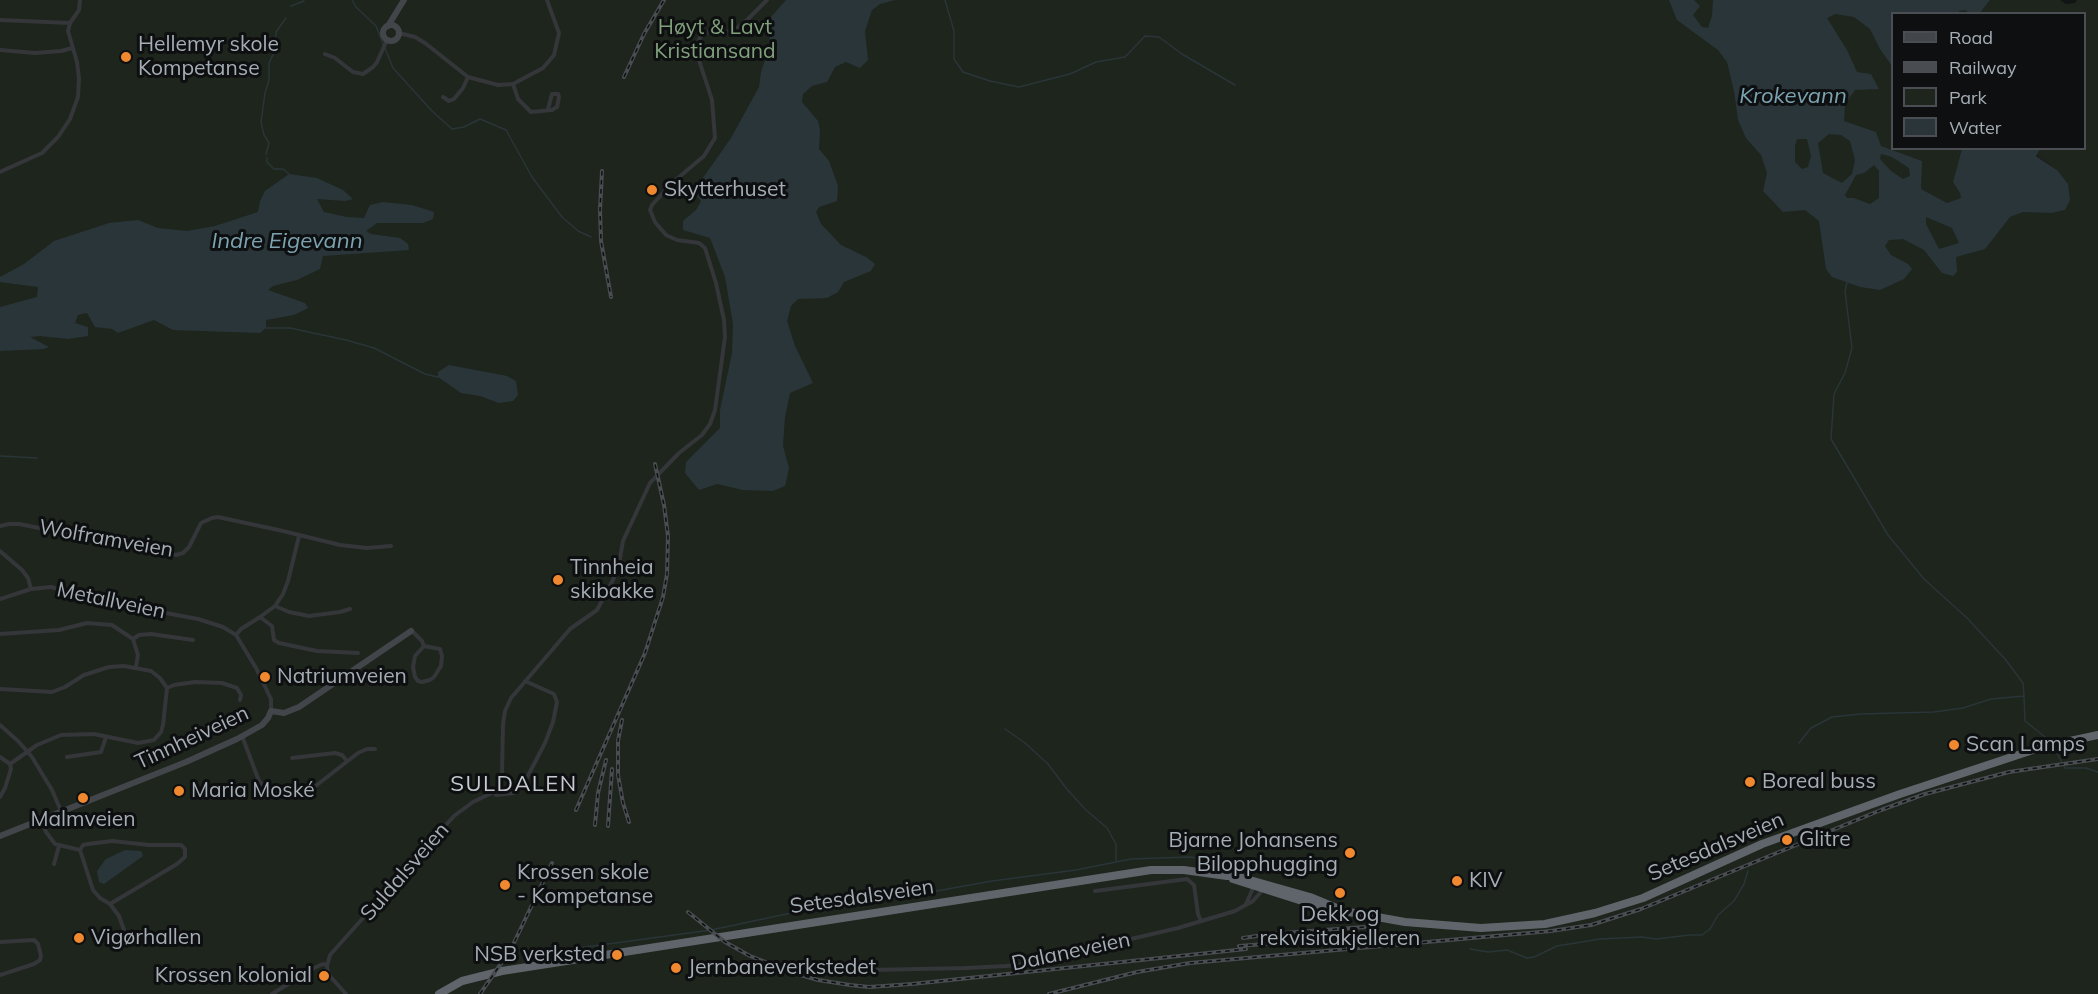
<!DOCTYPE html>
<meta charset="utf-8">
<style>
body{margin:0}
#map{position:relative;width:2098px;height:994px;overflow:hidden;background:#131415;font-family:Mulish,sans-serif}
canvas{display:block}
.legend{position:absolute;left:1891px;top:12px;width:195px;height:138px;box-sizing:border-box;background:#0e0f10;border:2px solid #4a4e52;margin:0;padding:8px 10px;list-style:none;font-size:18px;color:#a5adb5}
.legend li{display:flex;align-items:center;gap:12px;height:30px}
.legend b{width:30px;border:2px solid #4a4e52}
</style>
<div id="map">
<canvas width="2098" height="994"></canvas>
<ul class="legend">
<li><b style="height:8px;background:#42464a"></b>Road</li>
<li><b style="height:8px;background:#494d51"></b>Railway</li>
<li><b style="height:16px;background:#1e251d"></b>Park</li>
<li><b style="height:16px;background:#2a3539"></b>Water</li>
</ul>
</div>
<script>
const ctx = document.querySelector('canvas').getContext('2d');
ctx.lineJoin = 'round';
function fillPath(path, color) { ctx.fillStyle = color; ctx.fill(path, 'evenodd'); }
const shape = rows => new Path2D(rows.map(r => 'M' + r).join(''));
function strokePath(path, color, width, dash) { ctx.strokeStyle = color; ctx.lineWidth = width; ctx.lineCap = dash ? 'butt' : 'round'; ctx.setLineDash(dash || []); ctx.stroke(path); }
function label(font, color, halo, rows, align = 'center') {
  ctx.font = font + ' Mulish,sans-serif'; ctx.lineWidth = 6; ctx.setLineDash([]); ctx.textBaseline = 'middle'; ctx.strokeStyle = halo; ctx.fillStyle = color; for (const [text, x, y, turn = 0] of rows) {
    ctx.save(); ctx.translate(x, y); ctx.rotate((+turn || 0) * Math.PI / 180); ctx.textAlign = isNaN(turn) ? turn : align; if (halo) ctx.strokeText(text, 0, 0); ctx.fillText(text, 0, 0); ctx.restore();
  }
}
const green = shape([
 [0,0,1963,0,1966,11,1969,13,1892,14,1892,148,2005,149,2022,211,2052,213,2065,210,2057,170,2036,155,2040,149,2084,148,2084,14,1980,13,1990,0,2060,0,2066,4,2075,3,2077,0,2098,0,2098,994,0,994]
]);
const water = shape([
 [786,0,895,0,880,4,872,10,865,31,868,60,860,68,846,62,835,67,827,82,812,86,803,94,802,102,818,121,820,130,819,149,829,161,838,186,837,201,819,207,816,212,821,224,841,245,866,257,875,264,871,271,844,282,838,292,827,298,798,299,791,306,787,321,795,346,813,383,790,393,785,417,783,446,789,468,785,486,773,491,743,490,717,484,699,490,685,473,686,462,720,428,720,410,732,353,733,324,725,277,710,238,683,230,683,221,696,210,700,203,701,201,695,194,698,185,731,138,759,87,761,72,769,49,771,17],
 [1669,0,1694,0,1700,6,1693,15,1702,27,1708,28,1712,16,1713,0,1990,0,1980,13,1969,13,1965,10,1959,11,1958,13,1892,14,1892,66,1880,49,1870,29,1854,17,1835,14,1827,18,1847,50,1857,72,1871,74,1879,89,1855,90,1845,104,1844,121,1876,132,1881,146,1922,161,1921,189,1947,203,1961,198,1960,193,1953,182,1962,149,2040,149,2036,156,2057,170,2068,184,2070,200,2065,210,2052,213,2023,212,2010,217,1985,249,1956,257,1957,272,1953,276,1942,273,1924,250,1903,239,1889,240,1885,246,1891,255,1908,264,1912,269,1904,279,1880,290,1860,287,1832,277,1826,269,1819,221,1805,210,1783,212,1763,191,1767,173,1761,155,1746,138,1738,120,1734,91,1727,62,1718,50,1677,20],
 [1829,134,1841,135,1850,141,1855,160,1852,174,1842,183,1823,173,1818,143],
 [1807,139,1811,156,1808,167,1802,169,1795,162,1795,146,1797,139],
 [1881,154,1892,157,1909,168,1910,176,1903,179,1891,171,1880,159],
 [1874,165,1879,171,1879,198,1870,204,1854,198,1847,198,1845,195,1856,175,1864,173],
 [1926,217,1952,228,1959,243,1939,249,1926,224],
 [289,174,317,178,343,190,353,199,345,201,317,199,324,212,347,217,364,218,370,205,383,202,412,205,434,212,433,219,423,223,377,223,366,231,371,234,400,238,408,244,409,250,323,256,320,269,297,280,273,286,268,290,305,303,308,308,294,315,266,320,266,328,260,333,173,330,154,320,118,333,112,329,95,327,87,313,78,315,75,323,88,327,88,336,68,339,40,336,30,337,49,347,44,349,0,351,0,307,37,297,38,287,0,282,0,277,24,264,54,241,109,223,138,220,158,228,187,231,215,226,258,212,260,201,265,191],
 [449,365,507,376,516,381,518,395,513,401,499,403,480,396,461,393,438,377,438,372],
 [125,850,141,851,143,856,104,884,99,882,97,871,106,859]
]);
const stream = shape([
 [352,0,356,7,376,26,393,68,432,111,452,129,464,127,480,119,506,130,532,177,562,217,578,231,591,237],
 [945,0,954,31,954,59,963,72,990,81,1019,87,1070,74,1096,62,1125,57,1145,36,1159,37,1182,54,1235,85],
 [291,6,304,1],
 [266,154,269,143,264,135,261,122,265,93,269,80,269,63,275,51,276,32,286,18],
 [267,158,267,162,274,169,283,169,289,174],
 [266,328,290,328,346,340,374,348,425,374,438,377],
 [0,456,37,458],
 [2024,696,2025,721,2050,741],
 [1005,729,1025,743,1048,764,1066,788,1085,809,1107,828,1116,844,1116,861],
 [1799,743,1811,728,1832,717,1860,714,1934,712,1963,708,1991,699,2024,696,2023,683,2005,659,1967,618,1924,579,1888,535,1831,439,1834,394,1845,373,1852,348,1845,291,1847,283],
 [2054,748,2065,768,2086,768,2098,772],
 [1470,949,1488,952,1507,950,1527,958,1534,957,1557,946,1600,939,1642,937,1656,939,1690,935,1702,935,1710,929,1718,915,1734,901,1744,884,1748,871],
 [534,954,711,930,796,912,853,906,992,881,1076,870,1131,859,1190,857,1267,867]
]);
const street = shape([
 [0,20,70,23],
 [399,33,415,37,425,43,468,77,498,85,513,84,543,68,554,55,559,33,547,0],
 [0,50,35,53,61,51,72,48],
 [325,54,335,58,353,72,363,74,373,67,377,62,387,40],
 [513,84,518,99,531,112,552,110,557,107,559,97,558,94,552,94,548,109],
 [443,97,449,101,454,99,463,88,468,77],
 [0,172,42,153,58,137,70,119,78,97,79,78,77,62,68,31,70,23,79,10,80,0],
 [0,526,9,524,19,524,176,555,183,553,189,547,201,523,212,518,218,517,283,531,340,545,367,548,391,546],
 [299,536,288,581,283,594,275,606,260,617,272,626,274,640,279,643,317,651,358,653],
 [0,551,22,570,28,578,31,589],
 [0,599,31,589,51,587,97,600,198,619,223,627,236,635,256,668,271,699,271,710],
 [275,606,289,612,309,616,340,612,350,609],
 [412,631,422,641,424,646],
 [0,634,59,630,87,623,112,625,133,639,138,655,136,667],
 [236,635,241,629,260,617],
 [133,639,139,635,151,634,193,640],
 [424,646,440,649,442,656,441,666,434,677,430,680,422,682,418,681,415,677,413,667,415,656,424,646],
 [167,688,174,685,195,682,222,683,237,688,241,695,240,700],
 [0,689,52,692,65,687,84,675,109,667,124,666,151,671,160,678,167,688,163,725,161,732,154,740,138,743,94,734,61,735,37,745,10,764],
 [0,725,18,741,32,757,52,790,61,811],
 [242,736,259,781,266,789,279,794,292,794,313,788,358,753,367,749,375,749],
 [0,757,10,764,11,769,5,788,0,797],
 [67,757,101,752,106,737],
 [292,758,335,753,342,755,347,761],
 [495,793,496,795,514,793,522,787,545,743,553,722,557,702,554,694,525,681],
 [42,821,46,832,55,844,80,850,93,890,100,898,110,904,119,916,124,930],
 [80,850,83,845,88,844,112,841,149,845,181,845,185,849,185,857,177,864,110,904],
 [54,864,59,846],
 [1095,891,1187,879,1194,885,1198,914,1201,921],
 [1246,904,1254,886],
 [0,942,34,940,38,944,41,956,40,960,34,964,0,975],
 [854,967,870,970,966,968,1006,966,1045,962,1101,946,1178,928,1235,911,1253,901,1260,893,1262,888],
 [272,994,314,968,323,964,327,965],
 [346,994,328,974,327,966,330,955,454,816,473,802,498,790,502,773,503,724,505,711,511,698,570,629,597,610,613,580,619,564,623,541,650,483,679,453,702,435,710,424,715,410,725,337,724,320,716,283,705,248,699,243,677,240,666,235,655,222,650,210,652,205,672,183,704,156,715,138,712,100,697,54,697,46,700,37,711,30,724,33,734,30,745,22,767,0]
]);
const secondary = shape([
 '383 33a8 8 0 1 1 16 0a8 8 0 1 1-16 0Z',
 [388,26,404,0],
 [0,836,186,762,237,739,262,725,268,718,271,711,284,713,299,707,411,631]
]);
const highway = shape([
 [1233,879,1321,907,1405,922,1481,928,1545,924,1595,913,1643,898,1762,844,1900,794,2042,747,2098,735],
 [439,994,462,981,502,971,1151,870,1184,870,1227,876,1232,875,1310,897,1339,909]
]);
const rail = shape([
 [624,77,644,34,664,0],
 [602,171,600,210,601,241,611,297],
 [622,720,618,741,618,775,623,803,629,822],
 [576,810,645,653,663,597,667,574,668,536,664,505,655,464],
 [595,825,598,793,606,760],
 [608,826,612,769],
 [688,912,725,942,750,956,797,974,818,980,850,985,869,987,912,984,1246,949],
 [1243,938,1270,934,1365,927],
 [1239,946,1367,936],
 [480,994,511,949,552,863],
 [1049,994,1137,972,1190,963,1551,931,1591,925,1641,909,1881,810,1925,794,2009,772,2098,759]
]);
const markers = [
 [126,57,6,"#f08830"],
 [652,190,6,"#f08830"],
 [558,580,6,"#f08830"],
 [265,677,6,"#f08830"],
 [1954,745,6,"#f08830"],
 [1750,782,6,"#f08830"],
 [179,791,6,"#f08830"],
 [83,798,6,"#f08830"],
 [1787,840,6,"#f08830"],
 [1350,853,6,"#f08830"],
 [1457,881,6,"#f08830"],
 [505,885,6,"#f08830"],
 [1340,893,6,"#f08830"],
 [79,938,6,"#f08830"],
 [617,955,6,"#f08830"],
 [676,968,6,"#f08830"],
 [324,976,6,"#f08830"]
];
const parkNames = [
 ["Høyt & Lavt",715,28],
 ["Kristiansand",715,52]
];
const poiNames = [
 ["Hellemyr skole",138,45],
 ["Kompetanse",138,69],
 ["Skytterhuset",664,190],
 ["Tinnheia",570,568],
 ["skibakke",570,592],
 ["Natriumveien",277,677],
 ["Scan Lamps",1966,745],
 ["Boreal buss",1762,782],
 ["Maria Moské",191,791],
 ["Malmveien",83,820,"center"],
 ["Glitre",1799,840],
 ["Bjarne Johansens",1338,841,"right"],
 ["Bilopphugging",1338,865,"right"],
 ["Krossen skole",517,873],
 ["- Kompetanse",517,897],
 ["KIV",1469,881],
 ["Dekk og",1340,915,"center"],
 ["rekvisitakjelleren",1340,939,"center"],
 ["Vigørhallen",91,938],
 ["NSB verksted",605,955,"right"],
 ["Jernbaneverkstedet",688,968],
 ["Krossen kolonial",312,976,"right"]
];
const streetNames = [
 ["Wolframveien",106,539,10],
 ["Metallveien",111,601,12],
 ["Tinnheiveien",192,738,-25],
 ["Setesdalsveien",1716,847,-23],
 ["Suldalsveien",405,872,-49],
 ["Setesdalsveien",862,897,-8],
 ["Dalaneveien",1071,952,-12]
];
const waterNames = [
 ["Krokevann",1793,96],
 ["Indre Eigevann",287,241]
];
const neighbourhoodNames = [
 ["SULDALEN",514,784]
];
fillPath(green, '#1e251d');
fillPath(water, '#2a3539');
strokePath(stream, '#2a3539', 1.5);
strokePath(street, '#34363a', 4);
strokePath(secondary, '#42464a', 6);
strokePath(highway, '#60656b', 8);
strokePath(rail, '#494d51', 4);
strokePath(rail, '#0e0f10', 1.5, [4.5]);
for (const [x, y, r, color] of markers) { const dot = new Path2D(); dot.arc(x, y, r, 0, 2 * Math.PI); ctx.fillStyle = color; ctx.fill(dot); strokePath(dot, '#0e0f10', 2); }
label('21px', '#81a07c', '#0e0f10', parkNames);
label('21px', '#a5adb5', '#0e0f10', poiNames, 'left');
label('21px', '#a5adb5', '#0e0f10', streetNames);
label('italic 22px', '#7ca3b0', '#0e0f10', waterNames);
ctx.letterSpacing = '1.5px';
label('22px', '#c6cbd1', '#0e0f10', neighbourhoodNames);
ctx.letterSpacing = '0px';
</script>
